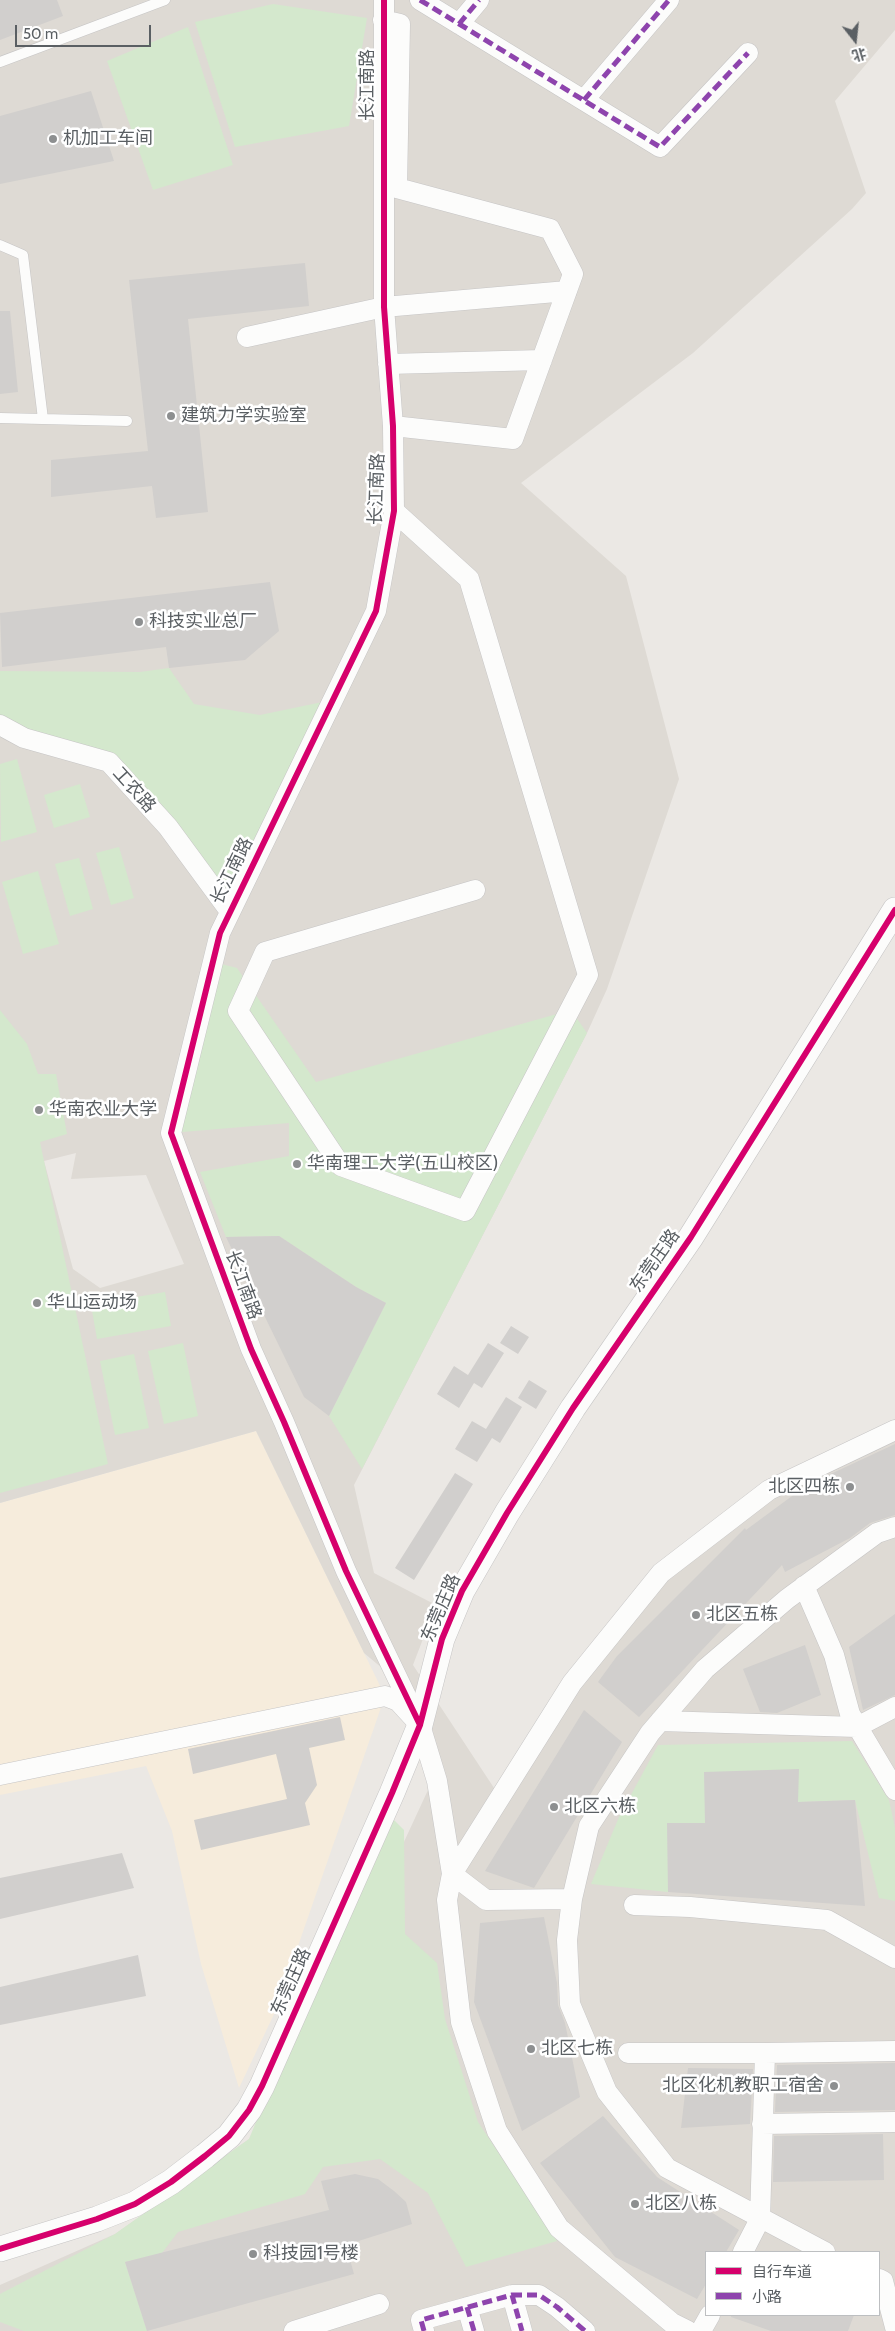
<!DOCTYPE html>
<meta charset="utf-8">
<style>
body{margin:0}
#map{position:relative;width:895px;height:2331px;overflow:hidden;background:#ebe8e4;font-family:Cabin,"Noto Sans SC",sans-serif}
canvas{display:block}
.legend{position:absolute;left:705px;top:2251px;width:175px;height:65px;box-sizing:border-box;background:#fff;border:1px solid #bdbfc1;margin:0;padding:6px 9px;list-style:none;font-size:15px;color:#5a5f63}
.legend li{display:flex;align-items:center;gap:10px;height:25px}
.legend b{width:25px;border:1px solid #bdbfc1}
.north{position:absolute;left:830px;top:15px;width:50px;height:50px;-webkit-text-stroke:4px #fff;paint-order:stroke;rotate:164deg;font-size:14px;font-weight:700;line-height:20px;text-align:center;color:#5a5f63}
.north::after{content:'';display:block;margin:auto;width:18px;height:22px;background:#5a5f63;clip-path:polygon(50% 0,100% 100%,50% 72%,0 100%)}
.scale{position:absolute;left:15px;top:25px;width:136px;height:22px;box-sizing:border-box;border:2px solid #5a5f63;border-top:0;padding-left:6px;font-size:15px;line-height:18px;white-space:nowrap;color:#5a5f63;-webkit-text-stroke:4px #fff;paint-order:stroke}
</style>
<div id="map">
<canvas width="895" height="2331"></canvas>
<ul class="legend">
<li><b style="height:6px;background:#d6006c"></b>自行车道</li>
<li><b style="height:6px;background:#8e44ad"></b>小路</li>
</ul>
<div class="north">北</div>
<div class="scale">50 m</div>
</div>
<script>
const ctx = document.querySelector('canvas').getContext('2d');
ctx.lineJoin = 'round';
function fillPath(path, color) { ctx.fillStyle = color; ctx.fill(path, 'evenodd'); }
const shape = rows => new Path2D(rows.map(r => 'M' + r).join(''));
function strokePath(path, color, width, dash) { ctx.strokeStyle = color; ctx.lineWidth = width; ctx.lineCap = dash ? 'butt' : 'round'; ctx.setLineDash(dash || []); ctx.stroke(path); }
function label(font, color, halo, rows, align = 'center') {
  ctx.font = font + ' Cabin,"Noto Sans SC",sans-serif'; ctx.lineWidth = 5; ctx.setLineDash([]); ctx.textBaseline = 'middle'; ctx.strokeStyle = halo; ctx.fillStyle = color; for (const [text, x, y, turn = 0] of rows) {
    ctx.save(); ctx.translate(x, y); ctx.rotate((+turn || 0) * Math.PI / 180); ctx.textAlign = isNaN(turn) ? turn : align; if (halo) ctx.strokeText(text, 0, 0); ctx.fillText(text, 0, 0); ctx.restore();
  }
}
const commercial = shape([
 [256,1431,385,1696,275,2012,239,2088,201,1964,172,1831,146,1766,0,1795,0,1503]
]);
const education = shape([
 [0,0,895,0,895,30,835,101,866,193,852,209,693,353,521,483,626,576,679,779,607,989,587,1033,354,1485,374,1573,436,1605,413,1665,496,1791,571,1673,768,1480,895,1419,895,2331,0,2331,0,2285,115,2234,249,2139,358,1941,441,1762,425,1704,364,1653,256,1431,0,1503],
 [76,1153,71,1179,146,1175,184,1264,100,1288,73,1269,44,1161],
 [706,2252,879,2252,879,2315,706,2315]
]);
const green = shape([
 [273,4,367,18,349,126,235,147,195,22],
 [188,27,233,165,153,190,107,61],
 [169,668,194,704,260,715,332,700,229,910,109,762,0,725,0,671,140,672],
 [17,759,37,832,1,842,0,764],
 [80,784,90,817,54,828,44,795],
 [119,847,134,898,111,905,96,853],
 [79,858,93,909,70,916,55,864],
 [38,871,59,944,23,954,2,882],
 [213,962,237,968,316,1082,571,1010,587,1033,362,1469,329,1416,386,1303,356,1287,279,1236,226,1237,200,1172,289,1156,289,1123,171,1133],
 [0,1010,27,1044,38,1074,56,1074,67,1134,40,1142,108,1464,0,1493],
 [165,1292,171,1326,97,1339,91,1305],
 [183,1343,198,1416,164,1424,148,1351],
 [134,1354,149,1428,115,1435,100,1361],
 [852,1741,889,1800,895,1828,895,1901,879,1898,855,1800,798,1802,705,1823,668,1823,668,1892,591,1884,619,1817,658,1745],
 [384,1810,404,1830,405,1934,437,1963,445,2019,478,2122,557,2241,466,2267,428,2193,380,2159,323,2167,305,2194,178,2232,162,2253,125,2262,147,2331,24,2331,0,2322,0,2294,115,2234,249,2139]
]);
const building = shape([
 [0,0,57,0,63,16,0,40],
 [91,91,114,161,0,184,0,116],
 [305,263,309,306,188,319,208,512,156,518,152,486,51,497,51,460,148,451,129,280],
 [0,311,10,311,18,392,0,394],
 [270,582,279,631,245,660,169,668,166,647,2,667,0,613],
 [279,1236,356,1287,386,1303,329,1416,304,1397,226,1237],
 [511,1326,529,1337,518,1354,500,1343],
 [488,1343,504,1353,482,1388,474,1383,459,1408,437,1394,454,1366,468,1375],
 [529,1380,547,1391,536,1409,518,1398],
 [506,1397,522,1407,500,1443,492,1438,477,1462,455,1449,472,1421,486,1429],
 [895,1444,895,1515,870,1523,850,1538,785,1572,782,1565,639,1717,598,1682,617,1656,745,1528,746,1530,807,1485],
 [455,1473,473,1484,414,1580,395,1568],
 [895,1614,895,1695,863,1710,849,1647],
 [805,1645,821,1695,777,1713,760,1712,743,1669],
 [584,1710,622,1742,534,1888,485,1871],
 [340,1717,345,1740,309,1748,317,1785,305,1803,310,1825,201,1850,194,1820,287,1799,276,1754,193,1774,188,1749],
 [799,1769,798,1802,855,1800,865,1906,668,1892,667,1823,705,1823,704,1772],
 [122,1853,134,1888,0,1919,0,1878],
 [544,1917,557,1983,558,2005,565,2023,580,2097,522,2131,474,2002,480,1923],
 [138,1955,146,1996,0,2025,0,1987],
 [895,2063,895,2110,775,2112,777,2065],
 [688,2068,753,2069,750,2124,681,2128],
 [603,2116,657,2177,739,2230,726,2252,706,2252,706,2284,697,2299,615,2257,540,2163],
 [883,2134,884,2180,773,2182,774,2136],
 [355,2174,378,2179,394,2191,406,2202,412,2224,346,2245,354,2274,147,2331,125,2262,329,2210,321,2181],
 [731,2315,854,2315,848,2331,771,2331,731,2317]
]);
const service = shape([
 [0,62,165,0],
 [0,245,23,255,43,419],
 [0,418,127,421]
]);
const minor = shape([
 [384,0,384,307,393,426,394,511,376,611,220,933,171,1133,251,1349,284,1422,346,1571,420,1725],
 [420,0,660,147,748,53],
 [383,20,400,24,397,188,550,229,573,274,513,439,393,426],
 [459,24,479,0],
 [584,100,669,0],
 [247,337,384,307,567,291],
 [388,364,542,360],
 [394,511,469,579,588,975,465,1211,341,1166,238,1011,265,952,475,890],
 [0,725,24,738,109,762,168,827,229,910],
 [804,1586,834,1655,850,1714,895,1790],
 [660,1721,857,1727,895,1707],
 [0,1775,385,1696,398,1701,420,1725,437,1781,452,1874,447,1900,461,2022,497,2131,559,2228,672,2323,688,2331],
 [572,1899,486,1900,452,1874,572,1683,661,1573,769,1490,895,1430],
 [634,1905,690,1907,827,1920,895,1958],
 [628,2053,765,2053,760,2219,743,2252],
 [765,2053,895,2051],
 [762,2124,895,2122],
 [825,2252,667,2168,607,2092,570,2004,567,1940,572,1899,589,1826,650,1733,705,1669,787,1599,877,1533,895,1527],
 [879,2279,883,2281,895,2327],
 [512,2295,539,2295,557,2307,585,2331],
 [467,2307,474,2331],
 [294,2331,379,2304],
 [424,2331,421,2320,512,2295,522,2331],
 [701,2331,710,2315]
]);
const tertiary = shape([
 [0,2249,97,2219,135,2204,171,2182,205,2156,229,2136,249,2110,262,2086,392,1793,420,1725,442,1639,462,1591,507,1513,573,1408,691,1237,895,910]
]);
const quiet = shape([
 [420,0,660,147,748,53],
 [459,24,479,0],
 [584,100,669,0],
 [512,2295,539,2295,557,2307,585,2331],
 [467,2307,474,2331],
 [424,2331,421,2320,512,2295,522,2331]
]);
const cycleway = shape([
 [384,0,384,307,393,426,394,511,376,611,220,933,171,1133,251,1349,284,1422,346,1571,420,1725],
 [0,2249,97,2219,135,2204,171,2182,205,2156,229,2136,249,2110,262,2086,392,1793,420,1725,442,1639,462,1591,507,1513,573,1408,691,1237,895,910]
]);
const markers = [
 [53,139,5,"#8d8f90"],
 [171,416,5,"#8d8f90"],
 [139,622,5,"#8d8f90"],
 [39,1110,5,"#8d8f90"],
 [297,1164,5,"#8d8f90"],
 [37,1303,5,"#8d8f90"],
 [850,1487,5,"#8d8f90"],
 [696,1615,5,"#8d8f90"],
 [554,1807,5,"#8d8f90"],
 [531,2049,5,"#8d8f90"],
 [834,2086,5,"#8d8f90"],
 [635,2204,5,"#8d8f90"],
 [253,2254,5,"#8d8f90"]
];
const streetNames = [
 ["长江南路",368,85,-90],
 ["长江南路",377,489,-88],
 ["工农路",134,790,48],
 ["长江南路",232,871,-64],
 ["东莞庄路",655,1261,-55],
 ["长江南路",243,1285,70],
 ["东莞庄路",441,1608,-67],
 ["东莞庄路",291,1982,-66]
];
const poiNames = [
 ["机加工车间",63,139],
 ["建筑力学实验室",181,416],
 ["科技实业总厂",149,622],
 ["华南农业大学",49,1110],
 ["华南理工大学(五山校区)",307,1164],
 ["华山运动场",47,1303],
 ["北区四栋",840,1487,"right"],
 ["北区五栋",706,1615],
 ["北区六栋",564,1807],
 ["北区七栋",541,2049],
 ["北区化机教职工宿舍",824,2086,"right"],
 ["北区八栋",645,2204],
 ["科技园1号楼",263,2254]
];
fillPath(commercial, '#f6ecdc');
fillPath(education, '#dedad4');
fillPath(green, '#d4e8cd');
fillPath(building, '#d1cfcd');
strokePath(service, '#c6c5c5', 11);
strokePath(minor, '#c6c5c5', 21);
strokePath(tertiary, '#c6c5c5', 26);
strokePath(service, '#fcfcfb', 10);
strokePath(minor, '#fcfcfb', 20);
strokePath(tertiary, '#fcfcfb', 25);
strokePath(quiet, '#8e44ad', 5, [10, 5]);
strokePath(cycleway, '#d6006c', 6);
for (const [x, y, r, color] of markers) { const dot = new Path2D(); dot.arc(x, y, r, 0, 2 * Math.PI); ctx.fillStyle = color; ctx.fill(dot); strokePath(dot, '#fff', 2); }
label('18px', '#5a5f63', '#fff', streetNames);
label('18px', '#5a5f63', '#fff', poiNames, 'left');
</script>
